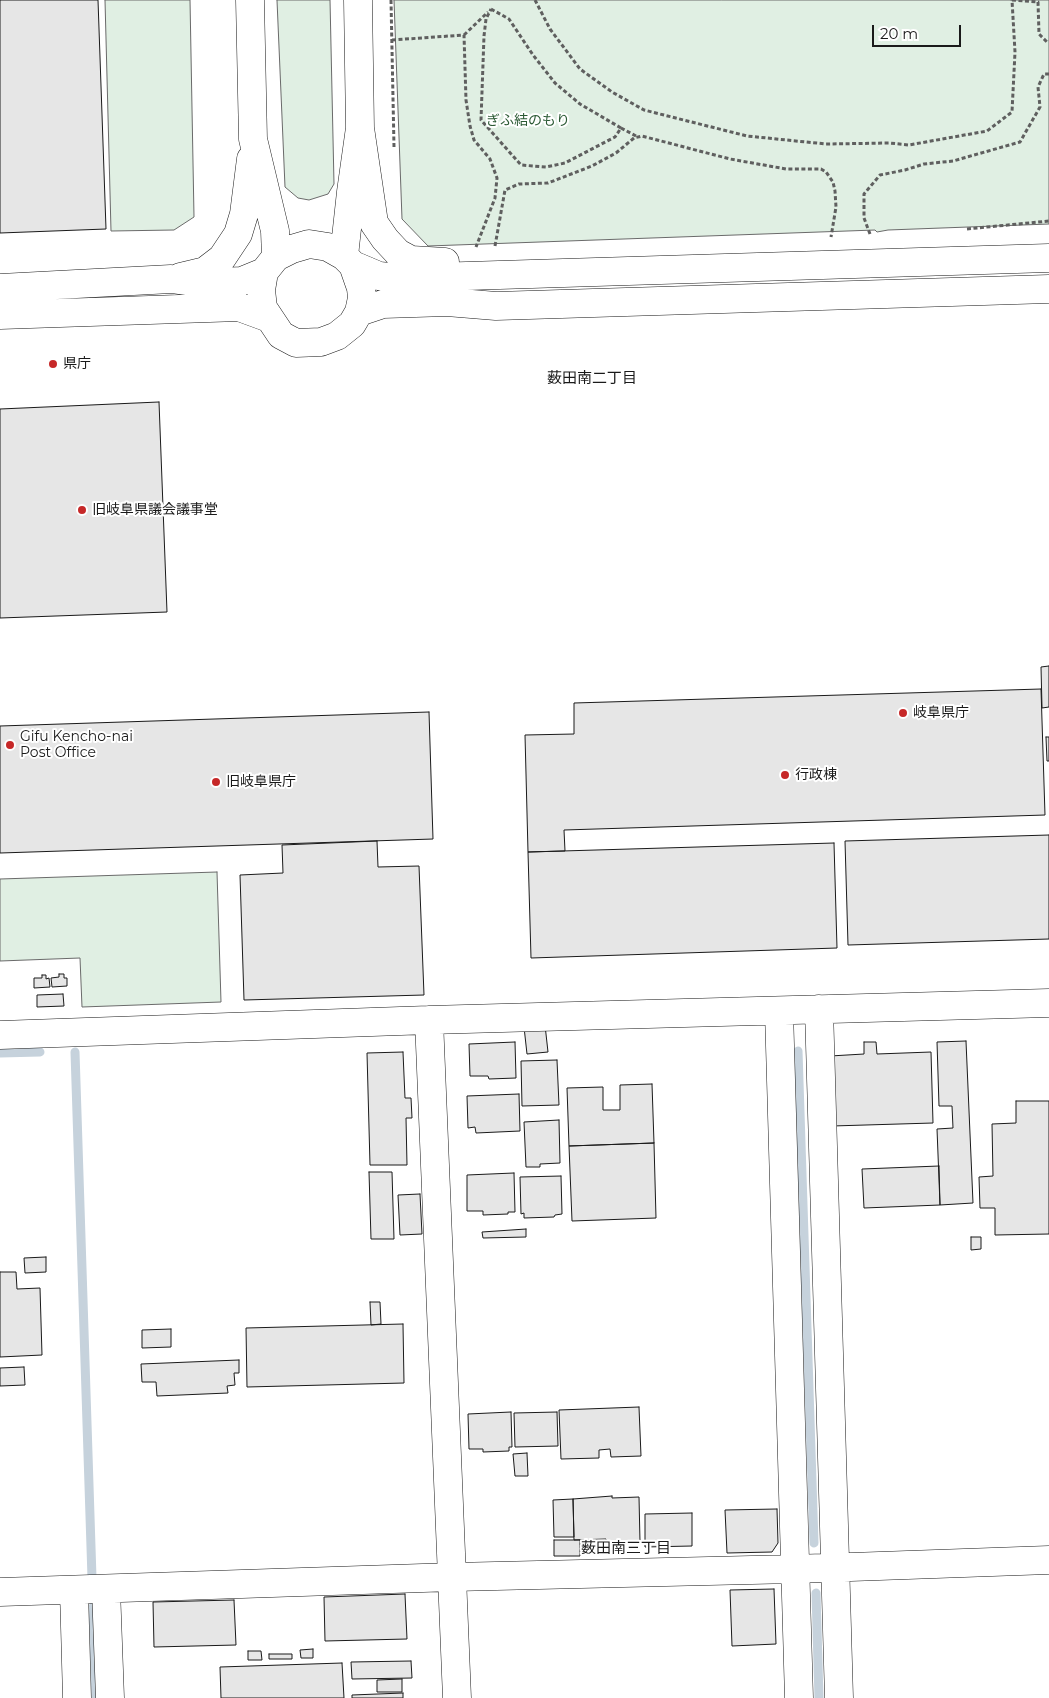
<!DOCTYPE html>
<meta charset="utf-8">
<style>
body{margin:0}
#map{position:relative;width:1049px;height:1698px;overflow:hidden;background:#fff;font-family:Montserrat,sans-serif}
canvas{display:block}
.scale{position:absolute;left:872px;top:25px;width:89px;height:22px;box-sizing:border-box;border:2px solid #1a1a1a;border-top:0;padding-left:6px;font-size:15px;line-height:18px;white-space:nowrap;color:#1a1a1a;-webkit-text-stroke:4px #fff;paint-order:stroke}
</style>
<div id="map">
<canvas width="1049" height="1698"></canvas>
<div class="scale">20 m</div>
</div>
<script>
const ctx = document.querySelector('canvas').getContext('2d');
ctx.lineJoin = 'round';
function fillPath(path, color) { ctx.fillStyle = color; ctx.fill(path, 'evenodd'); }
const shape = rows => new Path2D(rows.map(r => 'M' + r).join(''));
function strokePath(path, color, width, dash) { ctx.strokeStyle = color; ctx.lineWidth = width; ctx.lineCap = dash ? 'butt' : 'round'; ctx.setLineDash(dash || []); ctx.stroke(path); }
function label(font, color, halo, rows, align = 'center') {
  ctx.font = font + ' Montserrat,"Noto Sans JP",sans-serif'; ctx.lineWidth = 4; ctx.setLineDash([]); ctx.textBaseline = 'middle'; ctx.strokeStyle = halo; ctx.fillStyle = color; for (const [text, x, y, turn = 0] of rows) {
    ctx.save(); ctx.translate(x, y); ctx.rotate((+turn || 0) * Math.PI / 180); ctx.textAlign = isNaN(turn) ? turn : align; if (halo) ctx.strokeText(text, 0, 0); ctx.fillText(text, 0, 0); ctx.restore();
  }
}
const green = shape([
 [105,0,190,0,194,217,174,230,111,231,105,0],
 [277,0,330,0,334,184,328,194,309,200,298,198,285,187,277,0],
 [394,0,1049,0,1049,224,888,230,877,232,875,230,428,246,402,219,394,0],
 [217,872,221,1002,82,1007,80,958,0,961,0,879,217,872]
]);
const stream = shape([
 [798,1051,814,1543],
 [75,1052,92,1578],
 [0,1053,40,1052],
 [816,1593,819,1698],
 [93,1607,96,1698]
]);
const building = shape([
 [0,0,98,0,106,229,0,233,0,0],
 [159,402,167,612,0,618,0,409,159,402],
 [1049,666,1049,707,1042,708,1041,667,1049,666],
 [1041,689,1045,815,564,830,565,851,528,852,525,735,574,734,574,703,1041,689],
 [429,712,433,839,0,853,0,726,429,712],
 [1046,737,1049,737,1049,761,1047,761,1046,737],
 [1049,835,1049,939,848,945,845,841,1049,835],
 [377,841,378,867,419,866,424,995,244,1000,240,875,283,873,282,845,377,841],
 [834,843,837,948,531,958,528,852,834,843],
 [59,974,64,974,64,978,67,978,67,986,52,987,51,978,59,977,59,974],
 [42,975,46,975,46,979,49,978,50,987,34,988,34,978,42,978,42,975],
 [63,994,64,1006,37,1007,37,995,63,994],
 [545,1025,548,1052,527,1054,524,1027,545,1025],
 [966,1041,973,1203,940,1205,937,1129,953,1128,952,1106,939,1106,937,1042,966,1041],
 [515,1042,516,1078,489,1079,488,1076,470,1076,469,1044,515,1042],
 [864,1042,876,1042,877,1054,931,1052,933,1123,832,1126,830,1056,864,1054,864,1042],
 [403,1052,405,1098,411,1098,412,1118,406,1118,407,1165,370,1165,367,1053,403,1052],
 [557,1060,559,1105,522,1106,521,1061,557,1060],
 [652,1084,654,1143,569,1146,567,1088,603,1087,603,1110,620,1110,620,1085,652,1084],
 [519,1094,520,1131,476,1133,475,1127,468,1128,467,1096,519,1094],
 [1016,1101,1049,1101,1049,1234,995,1235,995,1208,980,1208,979,1177,993,1176,992,1124,1016,1123,1016,1101],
 [559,1120,560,1163,540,1164,540,1167,526,1167,524,1122,559,1120],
 [654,1143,656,1218,572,1221,569,1146,654,1143],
 [939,1166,940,1205,864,1208,862,1169,939,1166],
 [369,1172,392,1172,394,1239,371,1239,369,1172],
 [514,1173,515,1212,508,1212,508,1214,483,1215,483,1211,467,1211,467,1175,514,1173],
 [561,1176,562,1214,555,1215,554,1217,524,1218,524,1213,521,1214,520,1177,561,1176],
 [420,1194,422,1234,400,1235,398,1195,420,1194],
 [526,1229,526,1237,483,1238,482,1232,526,1229],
 [971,1237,981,1237,981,1249,971,1250,971,1237],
 [46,1257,46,1272,25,1273,24,1258,46,1257],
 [0,1272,16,1272,17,1289,40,1288,42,1355,0,1357,0,1272],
 [370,1302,380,1302,381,1324,371,1325,370,1302],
 [403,1324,404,1383,247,1387,246,1328,403,1324],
 [171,1329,171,1347,142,1348,142,1330,171,1329],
 [239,1360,239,1373,234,1373,235,1385,227,1386,228,1393,157,1396,156,1382,142,1382,141,1364,239,1360],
 [24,1367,25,1385,0,1386,0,1368,24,1367],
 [639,1407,641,1456,611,1457,610,1449,599,1450,599,1458,561,1459,559,1410,639,1407],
 [511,1412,512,1447,509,1447,509,1451,483,1452,483,1449,469,1449,468,1414,511,1412],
 [557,1412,558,1446,515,1447,514,1413,557,1412],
 [527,1453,528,1476,515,1476,513,1454,527,1453],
 [612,1496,612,1498,639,1497,640,1542,606,1543,606,1539,574,1540,573,1499,612,1496],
 [573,1499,574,1537,554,1537,553,1500,573,1499],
 [777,1509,778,1543,772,1552,727,1553,725,1510,777,1509],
 [692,1513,692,1546,645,1547,645,1514,692,1513],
 [554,1540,580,1540,580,1556,554,1556,554,1540],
 [774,1589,776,1644,732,1646,730,1590,774,1589],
 [405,1594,407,1639,325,1641,324,1597,405,1594],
 [234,1600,236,1645,154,1647,153,1602,234,1600],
 [313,1649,313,1658,301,1658,300,1650,313,1649],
 [248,1651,261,1651,262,1660,248,1660,248,1651],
 [269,1654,292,1654,292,1659,269,1659,269,1654],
 [411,1661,412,1678,352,1679,351,1662,411,1661],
 [342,1663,344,1698,221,1698,220,1667,342,1663],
 [402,1679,402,1692,377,1692,377,1680,402,1679],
 [403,1693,403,1698,352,1698,352,1695,403,1693]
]);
const path = shape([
 [391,0,394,147],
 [535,0,550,29,580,69,612,92,644,110,747,136,826,144,889,143,909,145,987,131,1012,112,1015,52,1012,0],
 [1012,0,1038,2,1039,34,1047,42,1049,41],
 [491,9,509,19,533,55,555,83,580,104,621,128,615,137,565,163,546,167,521,165,481,120,484,36,486,19,491,9],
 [464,35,488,12],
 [392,40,464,35,466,100,470,126,474,140,490,159,497,178,495,198,476,247],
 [621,128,638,137],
 [967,229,1049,221],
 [870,234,864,218,864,194,880,175,905,170,924,164,953,161,1020,142,1040,107,1038,87,1044,74,1049,74],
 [495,246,505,190,519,184,548,183,592,166,616,153,634,138,642,136,730,159,786,169,821,169,826,172,833,182,835,191,836,207,831,237]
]);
const minor = shape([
 [250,0,253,139,275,231,276,257],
 [360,128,374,223,385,239,398,253,411,260,445,262],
 [344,256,351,192,360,128,358,0],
 [353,265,361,288,362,298,359,312,352,324,337,336,321,342,296,343,281,335,263,308,261,290,264,272,276,257,292,249,309,244,328,247,344,256,353,265,379,276,402,278,1049,258],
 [180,277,205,271,222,258,238,234,244,214,251,159],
 [0,288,171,279,200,283,242,281,264,272],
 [359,312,383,304,447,302,496,306,1049,289],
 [0,315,239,307,269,318],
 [819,1009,839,1698],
 [779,1011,799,1698],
 [429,1020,457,1698],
 [0,1035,429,1020,1049,1003],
 [106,1589,110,1698],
 [74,1590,77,1698],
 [0,1592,453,1577,794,1569,1049,1560]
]);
const markers = [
 [53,364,5,"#c62828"],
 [82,510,5,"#c62828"],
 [903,713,5,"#c62828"],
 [10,745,5,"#c62828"],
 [785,775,5,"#c62828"],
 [216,782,5,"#c62828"]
];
const parkNames = [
 ["ぎふ結のもり",528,121]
];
const poiNames = [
 ["県庁",63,364],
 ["旧岐阜県議会議事堂",92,510],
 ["岐阜県庁",913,713],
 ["Gifu Kencho-nai",20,737],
 ["Post Office",20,753],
 ["行政棟",795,775],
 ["旧岐阜県庁",226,782]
];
const neighbourhoodNames = [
 ["薮田南二丁目",592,379],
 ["薮田南三丁目",626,1549]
];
fillPath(green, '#e0efe3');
strokePath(green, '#6a6a6a', 1);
strokePath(stream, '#c6d2dc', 9);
fillPath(building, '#e6e6e6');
strokePath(building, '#1a1a1a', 1);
strokePath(minor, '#1a1a1a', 29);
strokePath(path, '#5f5f5f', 3, [4, 2.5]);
strokePath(minor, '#fff', 28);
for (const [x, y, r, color] of markers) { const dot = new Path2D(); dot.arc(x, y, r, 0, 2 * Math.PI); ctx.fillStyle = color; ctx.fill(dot); strokePath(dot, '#fff', 2); }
label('14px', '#2b5a34', '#fff', parkNames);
label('14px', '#1a1a1a', '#fff', poiNames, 'left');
label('15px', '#1a1a1a', '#fff', neighbourhoodNames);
</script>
